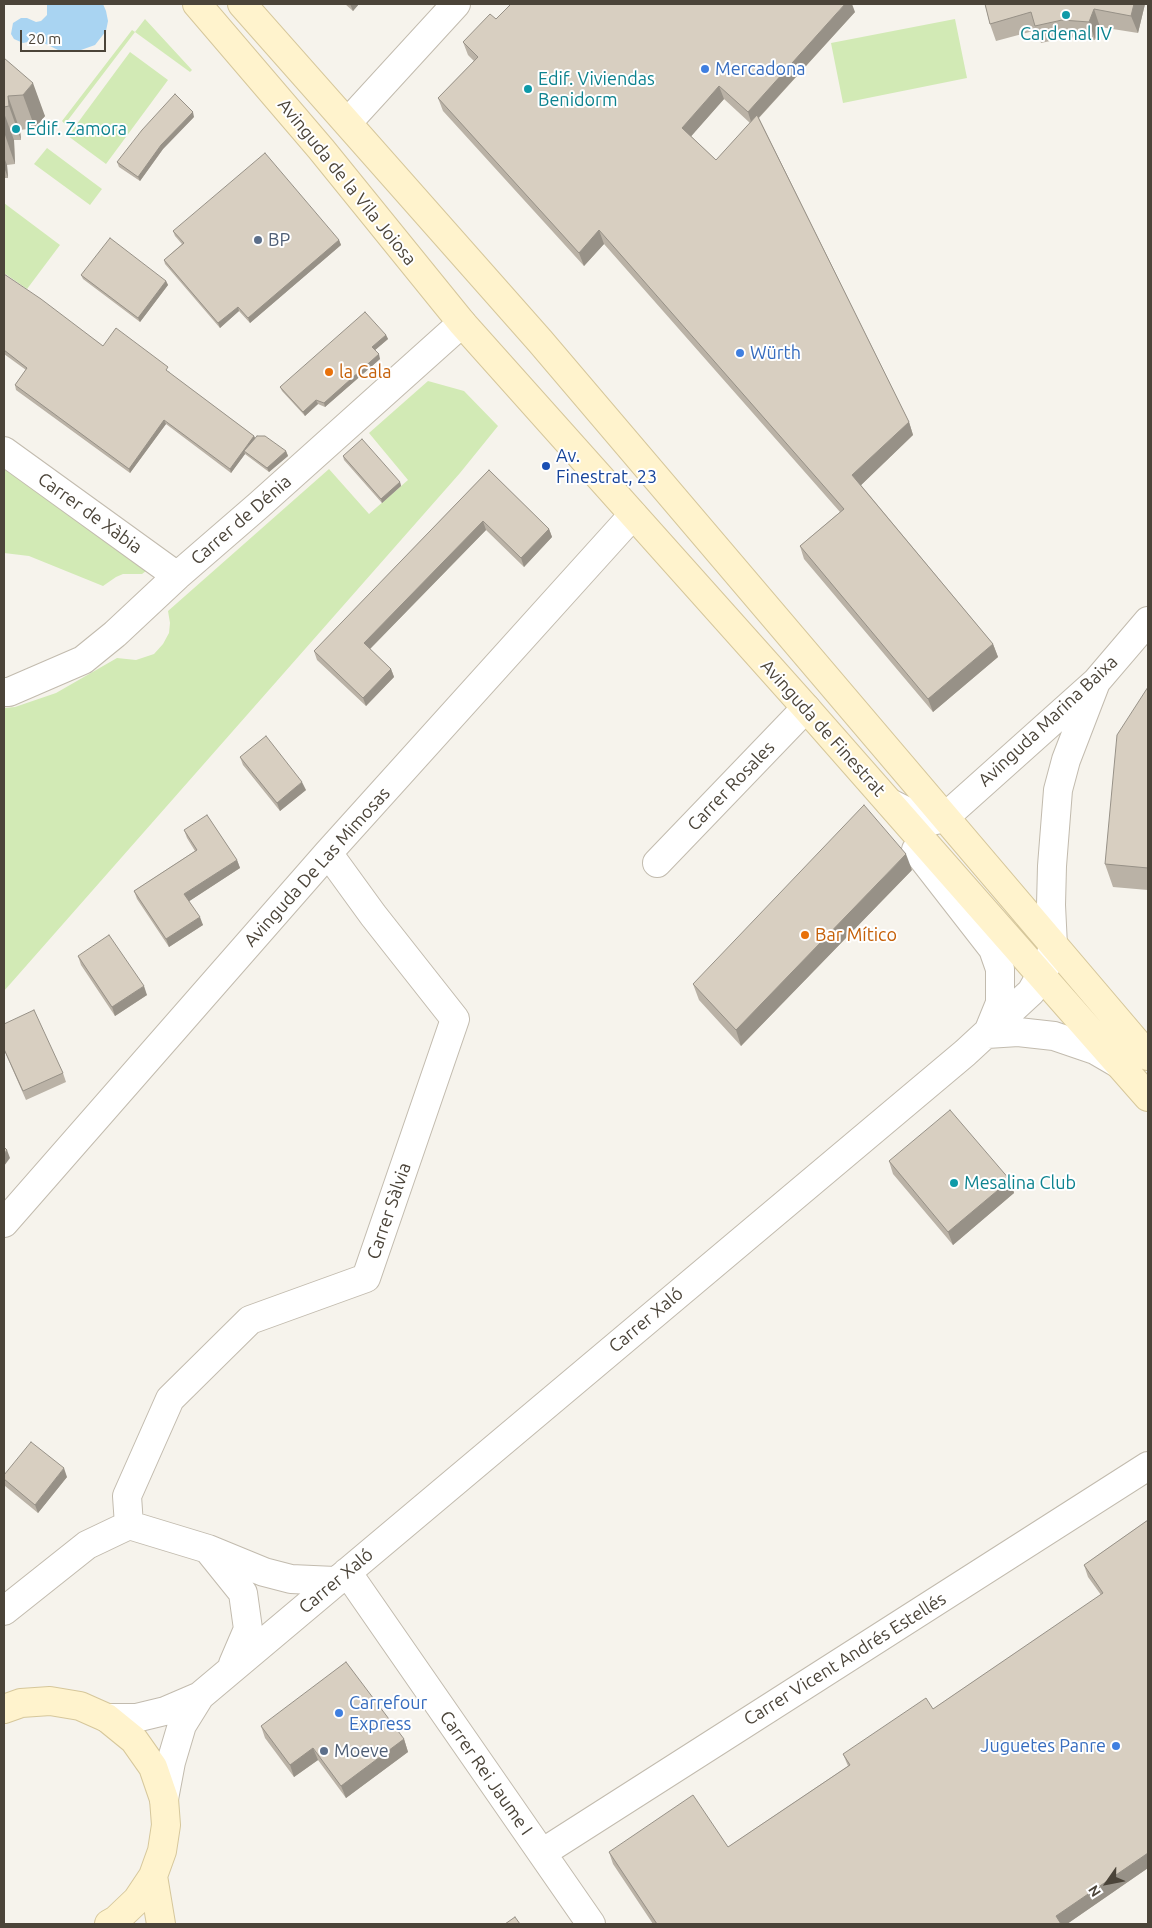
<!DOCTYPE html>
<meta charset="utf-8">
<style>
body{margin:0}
#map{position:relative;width:1152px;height:1928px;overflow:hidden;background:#f6f3ec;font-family:Ubuntu,sans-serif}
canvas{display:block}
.frame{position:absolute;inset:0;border:5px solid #4b4439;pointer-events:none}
.north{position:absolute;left:1082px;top:1858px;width:50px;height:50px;-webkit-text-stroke:4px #fff;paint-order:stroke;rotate:237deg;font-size:14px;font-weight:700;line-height:20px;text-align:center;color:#4b4439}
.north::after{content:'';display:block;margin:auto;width:18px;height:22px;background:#4b4439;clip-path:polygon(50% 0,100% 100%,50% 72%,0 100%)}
.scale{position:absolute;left:20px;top:30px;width:86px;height:22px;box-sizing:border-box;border:2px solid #4b4439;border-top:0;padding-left:6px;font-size:15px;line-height:18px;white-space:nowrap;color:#4b4439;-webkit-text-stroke:4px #fff;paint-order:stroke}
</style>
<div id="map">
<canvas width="1152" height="1928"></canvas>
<div class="frame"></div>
<div class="north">N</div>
<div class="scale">20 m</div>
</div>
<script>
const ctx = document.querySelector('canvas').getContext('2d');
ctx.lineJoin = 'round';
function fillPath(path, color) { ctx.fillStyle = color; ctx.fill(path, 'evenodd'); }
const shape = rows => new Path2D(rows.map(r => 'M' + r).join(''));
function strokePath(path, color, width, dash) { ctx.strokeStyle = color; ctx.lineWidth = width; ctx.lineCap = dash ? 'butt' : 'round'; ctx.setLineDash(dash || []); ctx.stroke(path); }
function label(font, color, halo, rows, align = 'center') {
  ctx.font = font + ' Ubuntu,sans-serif'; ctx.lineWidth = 4; ctx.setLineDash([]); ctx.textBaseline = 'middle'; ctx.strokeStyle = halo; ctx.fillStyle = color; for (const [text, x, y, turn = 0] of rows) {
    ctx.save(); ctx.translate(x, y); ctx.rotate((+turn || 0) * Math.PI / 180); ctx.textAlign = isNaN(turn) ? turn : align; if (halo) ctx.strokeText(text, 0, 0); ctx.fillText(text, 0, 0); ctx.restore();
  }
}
const green = shape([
 [145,19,192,70,190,72,135,32,65,124,62,121,132,30,135,32],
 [955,19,967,78,843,103,831,43],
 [130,52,168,80,106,164,68,136],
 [47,148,102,189,90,205,34,164],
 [4,203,60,245,27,289,4,273],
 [428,381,464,391,498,426,460,473,4,991,4,708,15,707,56,693,117,658,136,660,154,654,163,644,169,633,170,623,168,611,329,469,369,514,408,480,369,433],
 [4,465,147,569,146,571,142,574,123,574,116,577,103,586,29,556,4,553]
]);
const water = shape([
 [47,4,103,4,106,11,108,21,106,31,95,45,81,50,58,50,44,43,33,41,23,43,14,39,11,34,13,23,21,18,27,18,36,22,41,21,47,15]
]);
const minor = shape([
 [348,122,456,4],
 [4,451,177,576],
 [4,692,9,692,83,660,115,634,177,576,259,505,462,323],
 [890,803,928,822,944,818,1096,682,1148,621],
 [916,850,993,949,1000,969,1000,1003,989,1030],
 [657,863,806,708],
 [987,1034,1018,1032,1054,1036,1095,1050,1119,1064],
 [4,1223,328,853,633,515],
 [129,1525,127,1496,170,1399,250,1320,366,1278,455,1019,373,915,328,853],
 [210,1552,243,1593,248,1629,233,1664],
 [347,1572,591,1924],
 [4,1611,87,1545,129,1525,208,1549,264,1572,291,1579,335,1581],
 [107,1718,136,1718,165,1711,200,1696,965,1053,1031,992,1049,961,1053,946,1051,905,1052,866,1058,790,1066,760,1096,682],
 [164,1799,171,1762,182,1725,200,1696],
 [542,1853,1148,1466]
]);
const secondary = shape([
 [197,4,321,149,462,323,806,708,1148,1097],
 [242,4,540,341,1148,1056],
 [4,1709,21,1703,50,1701,80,1706,107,1718,134,1740,153,1767,164,1799,166,1825,162,1851,153,1876,137,1900,116,1920,109,1924],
 [153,1876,161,1924]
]);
const wall = shape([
 [345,4,359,4,353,11],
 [985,4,1145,4,1138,33,1100,27,1095,40,1069,37,1041,43,1037,30,996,41,990,24],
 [855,12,759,118,909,422,913,435,861,485,993,644,998,657,933,712,804,559,800,546,840,512,604,244,584,266,443,111,438,98,474,61,468,55,463,42,496,19],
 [724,99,750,123,716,160,691,136],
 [4,58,45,116,35,128,20,130,21,140,14,140,15,164,7,165,8,178,4,178],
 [194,117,163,149,140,181,119,167,117,162],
 [173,231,339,240,341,245,250,323,239,311,220,328,165,264,164,260,182,244,175,236],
 [4,274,103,346,170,372,169,373,254,436,255,438,286,451,288,456,269,472,245,454,231,473,166,424,130,473,16,390,15,385,26,370,4,354],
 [81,275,166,281,168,285,140,322,83,279],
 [386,335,388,339,375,350,380,359,325,407,318,404,305,416,282,391,280,387],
 [343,456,400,482,401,486,382,503,344,460],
 [489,470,549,529,552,537,524,567,486,530,370,649,391,669,394,677,366,706,317,660,314,651],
 [1148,687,1148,890,1113,887,1105,864],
 [240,757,306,790,280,811,243,765],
 [184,830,237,860,240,868,189,901,203,925,169,947,137,899,134,891,195,851,187,838],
 [912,870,741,1046,699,1000,693,984],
 [78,956,147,995,115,1016,81,965],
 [4,1024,63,1073,66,1082,26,1100,4,1050],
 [889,1161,1010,1180,1014,1193,953,1245,893,1174],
 [4,1475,67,1477,38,1513,5,1486,4,1483],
 [1148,1520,1148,1868,1067,1924,653,1924,613,1864,609,1852,728,1847,848,1766,843,1754,933,1709,1101,1595,1088,1577,1084,1565],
 [261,1726,404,1739,408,1752,346,1798,318,1760,294,1777,265,1738]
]);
const shadedWall = shape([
 [350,4,359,4,353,11],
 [845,4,852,4,855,12,752,125,748,112],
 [1134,4,1145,4,1138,33,1131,16],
 [1094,9,1100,27,1095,40,1089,22],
 [33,83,45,116,35,128,23,95],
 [719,86,724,99,687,141,682,128],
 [8,96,20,130,21,140,9,106],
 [193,112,194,117,163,149,140,181,138,177,161,145],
 [4,113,14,140,15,164,4,132],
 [4,157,7,165,8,178,4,167],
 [599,230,604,244,584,266,579,253],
 [339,240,341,245,250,323,248,318],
 [166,281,168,285,140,322,138,318],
 [238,307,239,311,220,328,218,323],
 [386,335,388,339,374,351,372,347],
 [379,354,380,359,325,407,324,403],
 [316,400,318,404,305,416,303,412],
 [164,420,166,424,130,473,129,469],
 [909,422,913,435,857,489,852,475],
 [254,436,256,440,244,451,245,454,231,473,230,469],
 [286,451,288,456,269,472,267,468],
 [400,482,401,486,382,503,381,499],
 [483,521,486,530,367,652,364,643],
 [549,529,552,537,524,567,521,558],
 [993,644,998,657,933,712,928,699],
 [391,669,394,677,366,706,363,698],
 [302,782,306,790,280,811,277,803],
 [906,854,912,870,741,1046,736,1030],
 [237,860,240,868,188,902,184,894],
 [200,917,203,925,169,947,166,939],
 [144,986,147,995,115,1016,112,1007],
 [7,1150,10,1158,4,1166,4,1154],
 [1010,1180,1014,1193,953,1245,948,1232],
 [64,1468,67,1477,38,1513,35,1505],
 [404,1739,408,1752,346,1798,341,1786],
 [313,1748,318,1760,294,1777,290,1765],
 [1148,1853,1148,1868,1067,1924,1059,1924,1056,1916]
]);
const building = shape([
 [511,4,845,4,748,112,719,86,682,128,716,160,757,115,909,422,852,475,993,644,928,699,800,546,844,509,599,230,579,253,438,98,478,57,463,42,490,14,496,19,511,4],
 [985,4,1134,4,1131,16,1094,9,1089,22,1062,20,1035,26,1031,12,990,24,985,4],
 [4,58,33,83,23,95,8,96,9,106,4,107,4,58],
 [175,94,193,112,161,145,138,177,117,162,142,130,175,94],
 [265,153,339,240,248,318,238,307,218,323,164,260,184,243,173,231,265,153],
 [110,238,166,281,138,318,81,275,110,238],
 [4,274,41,299,103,346,116,328,168,367,166,370,254,436,230,469,164,420,129,469,15,385,27,368,4,350,4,274],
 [365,312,386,335,372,347,379,354,324,403,316,400,303,412,280,387,365,312],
 [257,436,265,436,286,451,267,468,244,451,257,436],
 [362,439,400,482,381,499,343,456,362,439],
 [489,470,549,529,521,558,483,521,364,643,391,669,363,698,314,651,489,470],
 [1148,687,1148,868,1105,864,1117,735,1148,687],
 [266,736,302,782,277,803,240,757,266,736],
 [864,805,906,854,736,1030,693,984,864,805],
 [207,815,237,860,184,894,200,917,166,939,134,891,197,850,184,830,207,815],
 [109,935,144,986,112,1007,78,956,109,935],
 [34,1010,63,1073,23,1091,4,1049,4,1024,34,1010],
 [950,1110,1010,1180,948,1232,889,1161,950,1110],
 [4,1147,7,1150,4,1154,4,1147],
 [31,1442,64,1468,35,1505,4,1479,4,1475,31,1442],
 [1148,1520,1148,1853,1056,1916,1061,1924,657,1924,609,1852,693,1795,728,1847,850,1765,843,1754,926,1698,933,1709,1103,1593,1084,1565,1148,1520],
 [346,1662,404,1739,341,1786,313,1748,290,1765,261,1726,346,1662],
 [515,1917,520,1924,505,1924,515,1917]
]);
const markers = [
 [1066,15,5,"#0f9aa8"],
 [705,69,5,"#3f7fe0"],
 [528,89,5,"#0f9aa8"],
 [16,129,5,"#0f9aa8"],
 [258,240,5,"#5c6f8a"],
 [740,353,5,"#3f7fe0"],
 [329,372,5,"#e8710a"],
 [546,466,5,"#1a4fb4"],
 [805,935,5,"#e8710a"],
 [954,1183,5,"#0f9aa8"],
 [339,1713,5,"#3f7fe0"],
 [1116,1746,5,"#3f7fe0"],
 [324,1751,5,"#5c6f8a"]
];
const cultureNames = [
 ["Cardenal IV",1066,34,"center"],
 ["Edif. Viviendas",538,79],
 ["Benidorm",538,100],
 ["Edif. Zamora",26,129],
 ["Mesalina Club",964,1183]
];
const shopNames = [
 ["Mercadona",715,69],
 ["Würth",750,353],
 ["Carrefour",349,1703],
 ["Express",349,1724],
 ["Juguetes Panre",1106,1746,"right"]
];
const streetNames = [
 ["Avinguda de la Vila Joiosa",347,182,51],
 ["Carrer de Xàbia",90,513,36],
 ["Carrer de Dénia",241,520,-41],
 ["Avinguda Marina Baixa",1048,721,-43],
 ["Avinguda de Finestrat",823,728,48],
 ["Carrer Rosales",731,786,-46],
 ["Avinguda De Las Mimosas",317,867,-48],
 ["Carrer Sàlvia",389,1211,-71],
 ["Carrer Xaló",646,1320,-40],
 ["Carrer Xaló",336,1581,-40],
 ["Carrer Vicent Andrés Estellés",845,1659,-32],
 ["Carrer Rei Jaume I",486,1773,55]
];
const serviceNames = [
 ["BP",268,240],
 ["Moeve",334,1751]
];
const foodNames = [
 ["la Cala",339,372],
 ["Bar Mítico",815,935]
];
const transitNames = [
 ["Av.",556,456],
 ["Finestrat, 23",556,477]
];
fillPath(green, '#d2eab5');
fillPath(water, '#a9d4f2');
strokePath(minor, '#c2bbae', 30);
strokePath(secondary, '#d6c79b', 30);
strokePath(minor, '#fff', 28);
strokePath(secondary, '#fff3cd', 28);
fillPath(wall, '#bab2a6');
fillPath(shadedWall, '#979187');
fillPath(building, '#d8cfc1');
strokePath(building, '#979187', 1);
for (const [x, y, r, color] of markers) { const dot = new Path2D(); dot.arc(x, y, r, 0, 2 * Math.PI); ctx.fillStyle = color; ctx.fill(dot); strokePath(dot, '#fff', 2); }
label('18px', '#0d838f', '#fff', cultureNames, 'left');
label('18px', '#366cbe', '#fff', shopNames, 'left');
label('18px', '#4b4439', '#fff', streetNames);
label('18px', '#4e5e75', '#fff', serviceNames, 'left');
label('18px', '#c56008', '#fff', foodNames, 'left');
label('18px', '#164399', '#fff', transitNames, 'left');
</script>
